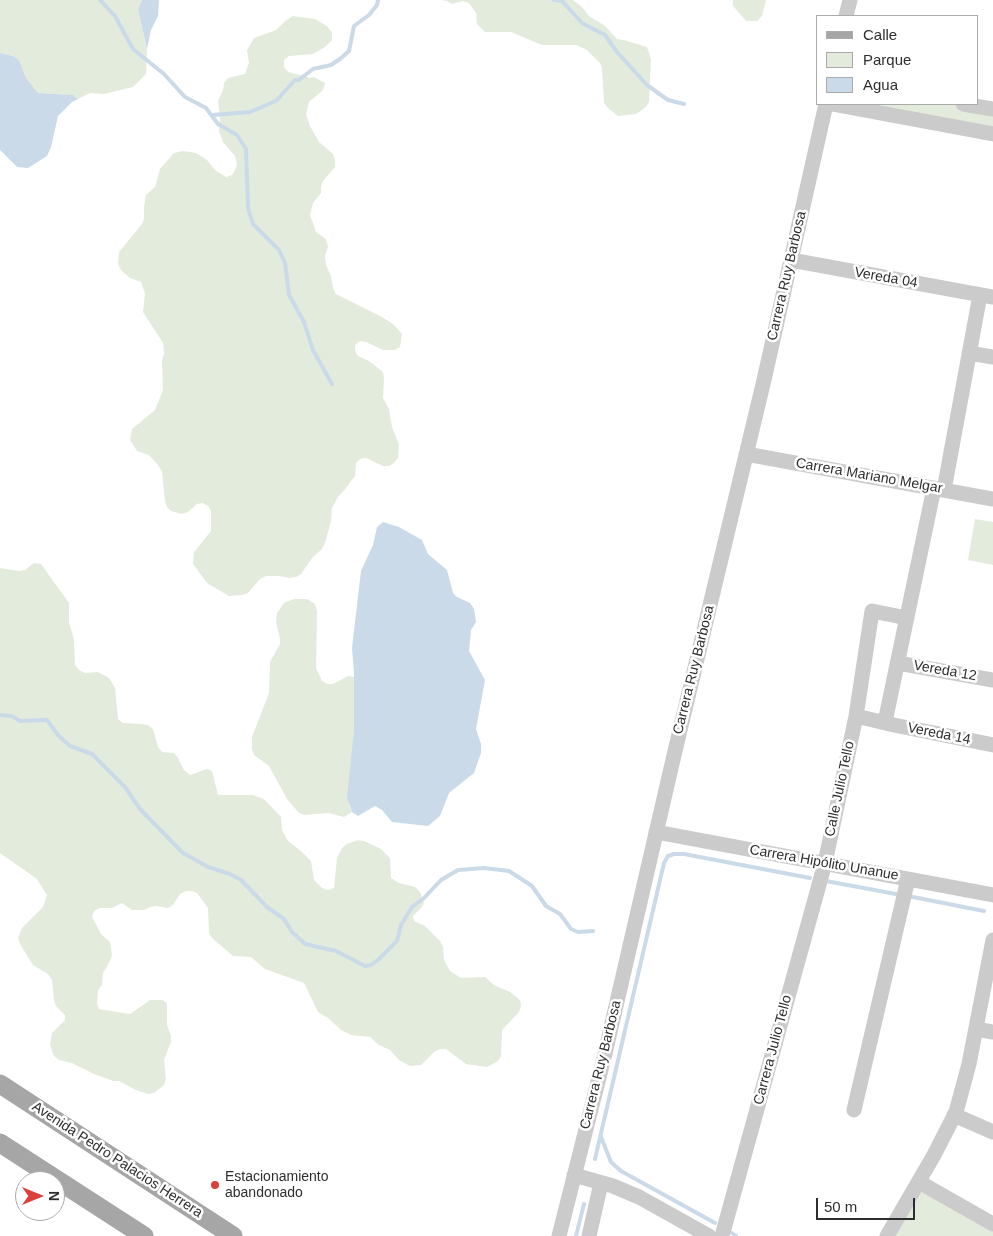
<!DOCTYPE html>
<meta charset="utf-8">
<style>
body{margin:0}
#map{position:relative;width:993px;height:1236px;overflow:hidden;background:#fff;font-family:Arial,sans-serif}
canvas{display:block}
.legend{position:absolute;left:816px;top:15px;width:162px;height:90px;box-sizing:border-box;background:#fff;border:1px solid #ababab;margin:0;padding:6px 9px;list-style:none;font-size:15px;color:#2e2e2e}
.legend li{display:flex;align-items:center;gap:10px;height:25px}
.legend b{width:25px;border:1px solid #ababab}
.north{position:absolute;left:15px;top:1171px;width:50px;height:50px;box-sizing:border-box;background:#fff;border:1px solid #ababab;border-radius:50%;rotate:90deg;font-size:14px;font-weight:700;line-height:20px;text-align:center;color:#2e2e2e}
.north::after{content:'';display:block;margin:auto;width:18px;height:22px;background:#da413b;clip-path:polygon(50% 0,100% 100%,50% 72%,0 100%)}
.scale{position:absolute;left:816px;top:1198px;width:99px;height:22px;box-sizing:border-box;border:2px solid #2e2e2e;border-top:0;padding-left:6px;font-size:15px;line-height:18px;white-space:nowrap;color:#2e2e2e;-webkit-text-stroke:4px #fff;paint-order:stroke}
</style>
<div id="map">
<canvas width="993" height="1236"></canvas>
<ul class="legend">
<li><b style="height:6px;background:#a6a6a6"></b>Calle</li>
<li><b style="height:14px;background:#e3ebdd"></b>Parque</li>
<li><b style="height:14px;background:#cadae9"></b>Agua</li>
</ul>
<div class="north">N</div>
<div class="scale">50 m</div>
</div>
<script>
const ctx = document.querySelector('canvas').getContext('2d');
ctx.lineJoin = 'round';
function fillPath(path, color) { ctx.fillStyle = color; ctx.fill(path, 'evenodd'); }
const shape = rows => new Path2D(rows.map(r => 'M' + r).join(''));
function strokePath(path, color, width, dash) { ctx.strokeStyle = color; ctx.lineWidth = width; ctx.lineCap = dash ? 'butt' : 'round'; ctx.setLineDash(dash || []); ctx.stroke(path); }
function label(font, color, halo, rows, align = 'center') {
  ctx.font = font + ' Arial,sans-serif'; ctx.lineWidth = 5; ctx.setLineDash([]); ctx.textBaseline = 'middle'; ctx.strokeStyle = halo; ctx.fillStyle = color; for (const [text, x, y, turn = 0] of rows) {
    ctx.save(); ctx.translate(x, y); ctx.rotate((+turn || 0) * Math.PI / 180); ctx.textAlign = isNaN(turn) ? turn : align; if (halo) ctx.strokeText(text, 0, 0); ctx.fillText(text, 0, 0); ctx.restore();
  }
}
const green = shape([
 [0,0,142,0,138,10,147,49,146,74,133,87,104,94,90,93,78,99,73,95,38,93,26,78,19,60,13,56,0,53],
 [441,0,573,0,582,7,589,16,605,26,617,39,624,40,647,47,651,59,649,102,646,107,636,114,618,116,608,108,604,103,602,68,600,63,587,50,576,45,542,45,511,32,485,32,477,24,476,13,469,3,463,1,452,4,447,1],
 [733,0,766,0,762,16,757,21,746,21,733,6],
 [293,16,315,19,327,26,332,33,332,40,325,47,313,54,289,56,284,60,284,67,288,72,311,78,314,77,325,83,323,90,309,102,306,114,310,126,319,142,333,154,335,160,335,167,323,181,321,187,321,193,313,203,310,215,316,232,326,239,328,247,325,256,326,265,331,276,333,288,336,294,382,317,393,324,402,334,400,347,395,350,383,350,366,342,360,341,355,345,355,351,358,356,369,361,383,372,384,378,383,398,389,409,392,427,399,445,398,458,394,463,389,466,383,466,366,458,360,459,356,463,355,476,346,488,338,497,332,508,331,521,325,543,322,549,312,558,301,574,296,577,290,578,279,576,266,576,260,579,248,593,242,595,229,596,207,583,193,564,194,552,211,531,211,511,208,506,203,503,197,504,188,512,182,514,171,511,167,507,165,501,162,472,158,465,149,455,137,451,130,440,132,429,155,410,163,390,162,360,164,354,163,343,143,312,145,294,141,282,130,278,121,270,118,264,119,252,142,224,144,219,144,207,146,195,155,187,160,169,174,153,183,151,196,153,207,160,215,170,226,177,232,175,235,170,237,164,235,156,223,142,219,131,220,118,218,101,223,90,224,83,228,78,245,74,249,63,247,50,254,38,276,30,285,21],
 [832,104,963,104,993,109,993,134],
 [975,519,993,522,993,565,968,560],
 [34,563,41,564,69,603,69,622,74,640,75,665,79,670,85,673,98,672,109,678,115,688,118,719,123,723,142,724,148,725,153,729,158,747,162,752,174,753,178,758,184,770,190,775,207,769,212,771,218,795,253,795,264,799,281,817,282,830,288,841,302,852,311,861,314,880,322,888,328,890,334,888,337,858,342,848,347,844,358,840,364,841,381,849,390,858,391,878,399,883,415,887,420,892,424,903,422,907,413,916,414,921,425,926,440,941,443,947,444,960,450,971,461,978,485,977,494,985,510,992,520,1000,521,1006,519,1012,502,1030,501,1056,498,1061,487,1067,466,1064,446,1049,440,1049,434,1052,421,1065,410,1066,399,1060,390,1050,379,1045,370,1037,351,1035,341,1030,328,1018,318,1012,304,983,265,969,251,957,233,956,212,938,209,933,208,908,197,893,192,891,186,891,180,894,173,905,168,908,156,906,150,907,144,910,132,910,122,903,112,908,100,908,94,911,92,917,101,934,110,942,112,955,110,961,103,973,102,985,98,990,97,1003,99,1009,130,1014,150,1000,162,1000,167,1003,167,1025,171,1036,171,1042,164,1060,166,1079,164,1085,154,1093,148,1094,136,1090,119,1081,113,1081,94,1074,72,1063,59,1060,54,1056,50,1045,52,1033,65,1020,65,1015,56,1006,54,1000,52,980,48,974,33,965,20,944,18,938,22,928,43,907,47,895,37,879,0,853,0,568,19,571,25,570],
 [294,599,307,599,315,604,317,611,316,668,322,681,327,684,333,684,348,676,354,677,354,730,349,806,352,812,344,817,328,813,304,815,299,813,287,799,269,766,254,755,252,749,252,737,269,693,270,662,280,644,280,638,276,623,277,613,284,603],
 [919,1182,993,1224,993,1236,887,1236]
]);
const water = shape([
 [142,0,159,0,158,16,151,30,147,49,138,10],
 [0,53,13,56,19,60,26,78,38,93,73,95,78,99,72,102,58,116,51,147,47,156,28,168,17,167,0,150],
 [383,522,399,527,422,540,428,554,447,570,453,593,457,597,470,603,474,609,476,622,471,630,469,651,485,680,476,729,481,744,481,753,474,773,449,793,440,816,428,826,392,822,382,810,375,806,358,816,352,812,347,798,354,730,354,672,352,648,361,571,373,545,377,527]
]);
const stream = shape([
 [100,0,115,16,133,49,164,74,185,97,206,108,218,124,237,135,246,149,248,208,253,224,279,250,285,263,289,295,304,322,313,350,332,384],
 [554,0,562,1,582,23,605,35,617,52,647,85,668,100,684,104],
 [212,115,250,112,276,101,295,80,299,80,313,69,331,65,340,59,349,51,354,26,369,15,377,5,378,0],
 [0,715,12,716,20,721,47,720,58,735,70,746,92,754,125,787,140,809,183,853,208,867,230,874,241,880,267,907,284,919,292,932,305,944,336,951,365,966,371,965,379,959,397,941,401,925,412,907,424,898,441,880,458,870,484,868,509,871,532,886,546,906,560,914,571,929,578,932,593,931],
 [826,881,901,895],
 [908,896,984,911],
 [601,1137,611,1162,621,1171,715,1223],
 [595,1159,664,863,668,856,674,854,684,854,810,878],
 [732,1233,736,1236],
 [576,1236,584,1204]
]);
const minor = shape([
 [846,16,850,0],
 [832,104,993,134],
 [963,104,993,109],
 [791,260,993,297],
 [969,353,993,357],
 [746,454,993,499],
 [944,490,980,295],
 [898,663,993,680],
 [856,716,894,725,993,745],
 [885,722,934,488],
 [656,832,993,895],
 [976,1029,993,1032],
 [854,1110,908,879],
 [954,1115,993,1132],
 [574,1175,613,1186,639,1197,709,1236],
 [919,1182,993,1224],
 [559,1236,604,1058,675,751,764,380,826,104],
 [589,1236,601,1183],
 [722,1236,825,863,856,716,872,611,907,618],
 [887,1236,934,1155,956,1112,969,1064,993,940]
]);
const major = shape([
 [0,1084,233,1236],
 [0,1143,144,1236]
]);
const markers = [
 [215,1185,5,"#da413b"]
];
const streetNames = [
 ["Carrera Ruy Barbosa",787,276,-77],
 ["Vereda 04",886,278,10],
 ["Carrera Mariano Melgar",869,476,10],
 ["Carrera Ruy Barbosa",694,670,-76],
 ["Vereda 12",945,671,10],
 ["Vereda 14",939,734,11],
 ["Calle Julio Tello",840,789,-78],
 ["Carrera Hipólito Unanue",824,863,10],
 ["Carrera Julio Tello",773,1050,-75],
 ["Carrera Ruy Barbosa",601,1065,-76],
 ["Avenida Pedro Palacios Herrera",117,1160,33]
];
const poiNames = [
 ["Estacionamiento",225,1177],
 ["abandonado",225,1193]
];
fillPath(green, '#e3ebdd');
fillPath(water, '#cadae9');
strokePath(stream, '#cadae9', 4);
strokePath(minor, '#cbcbcb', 15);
strokePath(major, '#a6a6a6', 19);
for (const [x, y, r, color] of markers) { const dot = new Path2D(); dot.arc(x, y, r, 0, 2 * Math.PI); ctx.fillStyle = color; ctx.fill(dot); strokePath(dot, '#fff', 2); }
label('14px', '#2e2e2e', '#fff', streetNames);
label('14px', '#2e2e2e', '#fff', poiNames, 'left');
</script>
